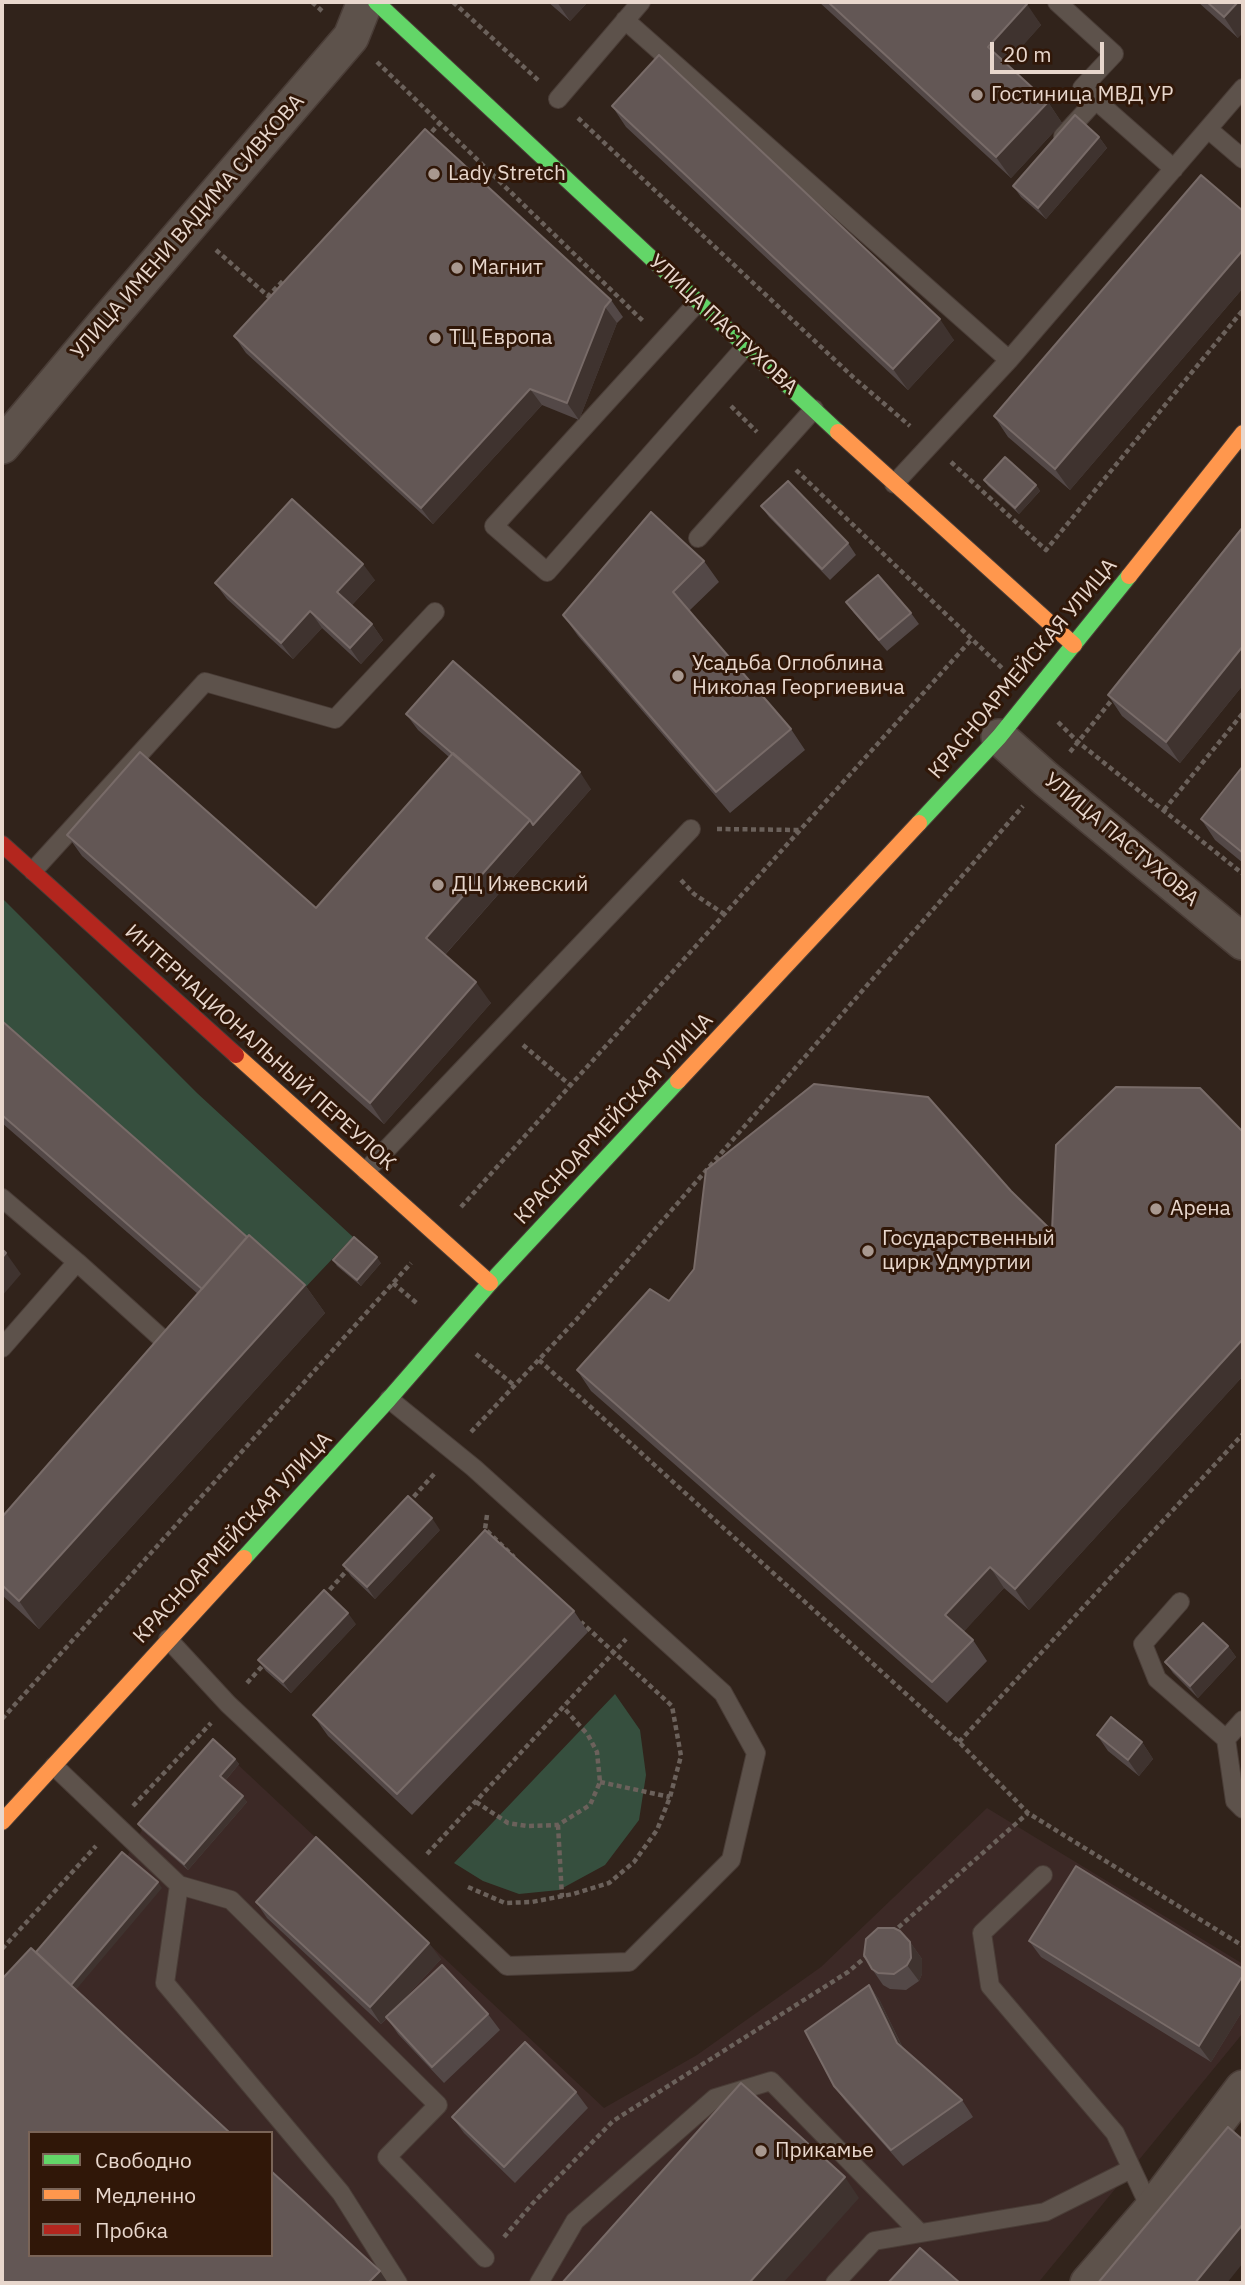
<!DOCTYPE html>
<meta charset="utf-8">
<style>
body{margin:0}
#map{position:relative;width:1245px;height:2285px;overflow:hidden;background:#31231b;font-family:"IBM Plex Sans",sans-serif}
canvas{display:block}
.frame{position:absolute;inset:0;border:4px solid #e8d7cd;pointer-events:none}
.legend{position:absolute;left:28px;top:2131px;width:245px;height:126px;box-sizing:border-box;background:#301708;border:2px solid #7a6457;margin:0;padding:9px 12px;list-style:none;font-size:21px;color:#e8d7cd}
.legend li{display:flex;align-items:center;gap:14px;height:35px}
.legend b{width:35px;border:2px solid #7a6457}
.scale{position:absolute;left:990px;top:42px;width:114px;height:32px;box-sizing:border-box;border:4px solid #e8d7cd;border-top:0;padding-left:9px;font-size:21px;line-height:24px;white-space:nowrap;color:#e8d7cd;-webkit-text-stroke:5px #301708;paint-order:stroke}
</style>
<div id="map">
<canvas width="1245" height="2285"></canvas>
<div class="frame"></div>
<ul class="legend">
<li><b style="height:9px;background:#63d668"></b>Свободно</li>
<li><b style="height:9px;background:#ff974d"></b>Медленно</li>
<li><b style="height:9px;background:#b3261e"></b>Пробка</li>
</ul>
<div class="scale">20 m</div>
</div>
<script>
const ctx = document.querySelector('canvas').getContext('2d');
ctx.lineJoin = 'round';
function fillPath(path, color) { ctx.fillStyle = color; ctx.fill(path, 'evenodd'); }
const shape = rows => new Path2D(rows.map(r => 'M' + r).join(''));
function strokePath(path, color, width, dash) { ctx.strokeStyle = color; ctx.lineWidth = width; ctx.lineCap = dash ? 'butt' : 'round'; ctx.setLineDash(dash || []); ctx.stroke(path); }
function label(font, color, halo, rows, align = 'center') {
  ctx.font = font + ' "IBM Plex Sans",sans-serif'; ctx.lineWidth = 6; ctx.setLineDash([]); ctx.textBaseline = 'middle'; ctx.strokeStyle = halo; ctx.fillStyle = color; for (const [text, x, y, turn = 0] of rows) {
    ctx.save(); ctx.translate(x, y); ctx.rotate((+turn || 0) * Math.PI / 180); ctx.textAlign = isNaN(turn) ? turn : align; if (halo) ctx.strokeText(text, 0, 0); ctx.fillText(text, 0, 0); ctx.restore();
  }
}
const commercial = shape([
 [217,1745,604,2108,697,2055,821,1967,987,1808,1243,1964,1243,2033,1038,2283,2,2283,2,1999,126,1858,142,1830],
 [30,2133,271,2133,271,2255,30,2255]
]);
const green = shape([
 [2,898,197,1093,353,1237,301,1292,2,1028],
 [615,1694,640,1730,646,1775,639,1820,605,1865,559,1890,519,1894,483,1881,454,1863]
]);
const path = shape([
 [312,2,322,11],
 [453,2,539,81],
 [377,62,644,322],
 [578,118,853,377,910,426],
 [426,138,440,123],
 [216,250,268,296,284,280,288,282],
 [731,406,757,432],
 [951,462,1046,550,1243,310],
 [796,470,1004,670],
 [1058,722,1078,742,1243,874],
 [1070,752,1115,696],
 [1164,810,1243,713],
 [717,829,799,830],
 [681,880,694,894,724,914],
 [523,1045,570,1085],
 [461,1207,971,640],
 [393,1283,419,1305],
 [476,1354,515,1386],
 [539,1360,959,1742,1028,1813,1243,1946],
 [471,1432,576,1320,1023,806],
 [408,1503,435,1473],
 [487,1515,485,1529,514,1557],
 [324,1596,351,1566],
 [247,1683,265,1663],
 [2,1719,411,1263],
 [959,1742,1243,1434],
 [600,1782,670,1797],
 [476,1802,508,1823,527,1826,558,1825,590,1805,600,1782,597,1752,588,1735,563,1707],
 [133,1806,211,1723],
 [558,1825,562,1897],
 [427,1854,626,1639],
 [468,1887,505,1903,532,1902,573,1894,609,1883,634,1862,657,1830,670,1797,681,1756,672,1706,581,1622],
 [892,1933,1028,1813],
 [2,1949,96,1846],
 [504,2237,533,2203,613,2121,848,1972,868,1955]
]);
const lane = shape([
 [1057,2,1114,54,1082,88,1174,169],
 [625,20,1009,360],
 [558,99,641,2],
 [1208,129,1243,159],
 [1063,136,1096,100],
 [698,302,494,526,547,572,746,346],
 [894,484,1009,360,1243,88],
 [698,538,814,409],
 [33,871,205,682,335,719,435,612],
 [366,1171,691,829],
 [2,1198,77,1262],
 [2,1348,77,1262,169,1345,163,1352],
 [1180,1602,1143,1644,1157,1679,1226,1739],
 [168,1639,228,1704,507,1966,629,1962,731,1860,756,1753,723,1693,474,1468,389,1399],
 [1243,1720,1226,1739,1235,1801,1243,1809],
 [54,1766,179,1885,165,1983,341,2193,398,2283],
 [1043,1875,982,1933,990,1986,1115,2133,1151,2210],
 [179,1885,231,1900,438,2105,387,2157,485,2258],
 [539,2283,575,2221,715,2098,771,2081,920,2233],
 [835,2283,874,2241,1045,2212,1131,2169]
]);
const street = shape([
 [2,446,101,328,351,37,365,2],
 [999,737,1046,779,1243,942],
 [1088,2283,1151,2210,1243,2088]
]);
const fast = shape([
 [376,2,838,432],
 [919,823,999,737,1129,576],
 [244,1558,389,1399,490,1283,678,1081]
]);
const slow = shape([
 [838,432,1074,645],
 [1129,576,1243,433],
 [236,1055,490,1283],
 [678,1081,919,823],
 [2,1822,244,1558]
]);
const jam = shape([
 [2,844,236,1055]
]);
const wall = shape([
 [548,2,588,2,570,21],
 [819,2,1024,2,1041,25,1006,64,1048,102,1062,123,1011,178],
 [1198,2,1243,2,1238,38],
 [612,106,954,340,908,390,626,127],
 [1099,137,1107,148,1046,219,1021,197,1013,186],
 [1243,211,1243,288,1070,490,1008,437,994,416],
 [611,300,623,317,617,323,579,420,542,405,433,524,246,353,234,336],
 [984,480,1036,485,1040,491,1019,514,988,486],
 [761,506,848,543,856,555,830,580,769,517],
 [1243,527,1243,685,1180,763,1122,716,1108,695],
 [704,561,719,582,689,611,791,729,805,750,730,813,578,636,563,615],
 [375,580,352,605,372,624,383,640,361,664,322,628,293,659,227,599,215,583],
 [846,602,911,613,919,624,887,651,854,613],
 [406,714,591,789,445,955,491,1003,384,1124,82,856,67,835,316,908,449,757,418,730],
 [1243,766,1243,863,1215,840,1201,819],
 [2,1021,247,1237,305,1285,325,1313,39,1629,2,1595,2,1517,198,1294,2,1123],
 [1243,1132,1243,1376,1029,1610,1004,1588,963,1632,973,1640,987,1661,947,1703,591,1391,577,1370,669,1301,1011,1191,1052,1231],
 [333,1260,381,1263,361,1286,337,1266],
 [440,1530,375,1599,351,1576,343,1565],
 [574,1611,588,1632,412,1815,328,1736,313,1715],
 [356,1624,291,1693,266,1671,258,1660],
 [1228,1646,1236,1657,1198,1698,1173,1673,1165,1662],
 [1097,1735,1142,1742,1153,1759,1139,1776,1108,1751],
 [235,1759,239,1764,225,1781,247,1802,188,1870,142,1830,138,1824],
 [256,1902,441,1959,392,2012,488,2014,500,2030,444,2083,398,2034,387,2018,381,2024,267,1918],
 [1029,1941,1243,1969,1243,2010,1211,2062,1041,1957],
 [910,1942,922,1959,922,1974,919,1981,906,1990,890,1989,883,1985,872,1969],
 [869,1985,880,2001,903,2048,962,2100,973,2117,903,2166,846,2102,834,2086],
 [576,2092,588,2108,515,2183,464,2133,452,2117]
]);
const shadedWall = shape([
 [557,2,588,2,570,21],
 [1238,2,1243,2,1243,33,1238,38,1224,17],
 [1027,4,1041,25,1003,68,988,47],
 [1048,102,1062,123,1011,178,996,157],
 [1099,137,1107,148,1046,219,1038,208],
 [1243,250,1243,288,1070,490,1055,469],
 [605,307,617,323,579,420,567,403],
 [940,319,954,340,908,390,893,369],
 [530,389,542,405,433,524,421,508],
 [1036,485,1040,491,1019,514,1015,508],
 [363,564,375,580,349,608,337,592],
 [310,611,322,628,293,659,281,643],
 [372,624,383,640,361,664,350,648],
 [1243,646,1243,685,1180,763,1166,742],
 [580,772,591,789,441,959,426,938,530,820],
 [476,982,491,1003,384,1124,370,1103],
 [6,1253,21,1274,2,1296,2,1258],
 [377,1257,381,1263,361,1286,357,1280],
 [305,1285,325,1313,39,1629,19,1601],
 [1243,1339,1243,1376,1029,1610,1015,1589],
 [432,1518,440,1530,375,1599,367,1587],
 [990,1567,1004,1588,960,1636,945,1615],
 [348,1613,356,1624,291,1693,283,1682],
 [1228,1646,1236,1657,1198,1698,1190,1686],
 [1142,1742,1153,1759,1139,1776,1128,1760],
 [235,1759,239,1764,224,1782,220,1776],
 [243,1796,247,1802,188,1870,184,1864],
 [158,1882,162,1888,74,1992,70,1986],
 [910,1942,922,1959,922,1974,919,1981,907,1965],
 [429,1943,441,1959,381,2024,370,2007],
 [1243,1975,1243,2010,1211,2062,1199,2046],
 [869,1985,880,2001,908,2059,897,2043],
 [845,2177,859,2198,783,2283,749,2283],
 [1243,2224,1243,2263,1227,2283,1195,2283],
 [380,2271,388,2283,368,2283]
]);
const building = shape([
 [828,2,1024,2,1027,4,988,47,1048,102,996,157,828,2],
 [1207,2,1238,2,1224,17,1207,2],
 [659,55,940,319,893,369,612,106,659,55],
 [1075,115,1099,137,1038,208,1013,186,1075,115],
 [425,129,611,300,605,307,567,403,530,389,421,508,234,336,425,129],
 [1201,175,1243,211,1243,250,1055,469,994,416,1201,175],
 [1005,457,1036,485,1015,508,984,480,1005,457],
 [788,481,848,543,822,569,761,506,788,481],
 [292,499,363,564,337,592,372,624,350,648,310,611,281,643,215,583,292,499],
 [651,512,704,561,673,592,791,729,716,792,563,615,651,512],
 [1243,527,1243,646,1166,742,1108,695,1243,527],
 [878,575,911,613,879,640,846,602,878,575],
 [453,661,580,772,533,825,530,820,406,714,453,661],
 [140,752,316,908,453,753,530,820,426,938,476,982,370,1103,67,835,140,752],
 [1243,766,1243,853,1201,819,1243,766],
 [2,1021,247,1237,202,1289,2,1115,2,1021],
 [814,1084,928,1097,1011,1191,1052,1231,1056,1145,1116,1087,1200,1088,1243,1132,1243,1339,1015,1589,990,1567,945,1615,973,1640,932,1682,577,1370,650,1289,669,1301,694,1269,706,1170,814,1084],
 [249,1235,305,1285,19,1601,2,1585,2,1517,249,1235],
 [354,1237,377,1257,357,1280,333,1260,354,1237],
 [2,1249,6,1253,2,1258,2,1249],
 [408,1496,432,1518,367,1587,343,1565,408,1496],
 [485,1530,574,1611,397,1794,313,1715,485,1530],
 [324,1590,348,1613,283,1682,258,1660,324,1590],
 [1203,1623,1228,1646,1190,1686,1165,1662,1203,1623],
 [1111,1717,1142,1742,1128,1760,1097,1735,1111,1717],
 [213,1739,235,1759,220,1776,243,1796,184,1864,138,1824,213,1739],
 [316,1837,429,1943,370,2007,256,1902,316,1837],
 [122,1852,158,1882,71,1985,36,1952,122,1852],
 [1076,1866,1243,1969,1243,1975,1199,2046,1029,1941,1076,1866],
 [878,1928,894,1928,900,1931,910,1942,911,1958,907,1965,894,1974,878,1973,872,1969,864,1955,866,1939,878,1928],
 [31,1948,230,2133,30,2133,30,2255,271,2255,271,2171,380,2271,368,2283,2,2283,2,1979,31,1948],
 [442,1965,488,2014,432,2067,386,2017,442,1965],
 [869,1985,897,2043,962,2100,891,2150,834,2086,805,2031,869,1985],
 [525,2042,576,2092,504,2167,452,2117,525,2042],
 [741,2083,845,2177,749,2283,562,2283,741,2083],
 [1228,2127,1243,2140,1243,2224,1195,2283,1098,2283,1228,2127],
 [920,2248,960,2283,888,2283,920,2248]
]);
const markers = [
 [977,95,7,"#a8988f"],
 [434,174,7,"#a8988f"],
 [457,268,7,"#a8988f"],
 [435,338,7,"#a8988f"],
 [678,676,7,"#a8988f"],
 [438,885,7,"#a8988f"],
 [1156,1209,7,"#a8988f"],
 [868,1251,7,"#a8988f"],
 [761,2151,7,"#a8988f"]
];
const poiNames = [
 ["Гостиница МВД УР",991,95],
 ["Lady Stretch",448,174],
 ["Магнит",471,268],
 ["ТЦ Европа",449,338],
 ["Усадьба Оглоблина",692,664],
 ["Николая Георгиевича",692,688],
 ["ДЦ Ижевский",452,885],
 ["Арена",1170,1209],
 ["Государственный",882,1239],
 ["цирк Удмуртии",882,1263],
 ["Прикамье",775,2151]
];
const streetNames = [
 ["УЛИЦА ИМЕНИ ВАДИМА СИВКОВА",188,227,-49],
 ["УЛИЦА ПАСТУХОВА",723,325,43],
 ["КРАСНОАРМЕЙСКАЯ УЛИЦА",1023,669,-50],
 ["УЛИЦА ПАСТУХОВА",1121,840,40],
 ["ИНТЕРНАЦИОНАЛЬНЫЙ ПЕРЕУЛОК",260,1048,42],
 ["КРАСНОАРМЕЙСКАЯ УЛИЦА",614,1119,-47],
 ["КРАСНОАРМЕЙСКАЯ УЛИЦА",233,1538,-47]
];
fillPath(commercial, '#3c2926');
fillPath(green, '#364f3e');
strokePath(lane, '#4a3d37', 20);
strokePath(street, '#4a3d37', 38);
strokePath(fast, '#4a3d37', 18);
strokePath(slow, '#4a3d37', 18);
strokePath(jam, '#4a3d37', 18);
strokePath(path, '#6b615b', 4.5, [5, 3.5]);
strokePath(lane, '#5d524b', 18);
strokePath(street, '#5d524b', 35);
strokePath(fast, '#63d668', 16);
strokePath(slow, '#ff974d', 16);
strokePath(jam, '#b3261e', 16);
fillPath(wall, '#534847');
fillPath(shadedWall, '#3f332f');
fillPath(building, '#635755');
strokePath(building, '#786b68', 2);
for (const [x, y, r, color] of markers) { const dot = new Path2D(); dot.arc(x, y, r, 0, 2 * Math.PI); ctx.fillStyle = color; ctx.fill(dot); strokePath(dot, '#301708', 2.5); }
label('21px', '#e8d7cd', '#301708', poiNames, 'left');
label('21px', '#e8d7cd', '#301708', streetNames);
</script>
